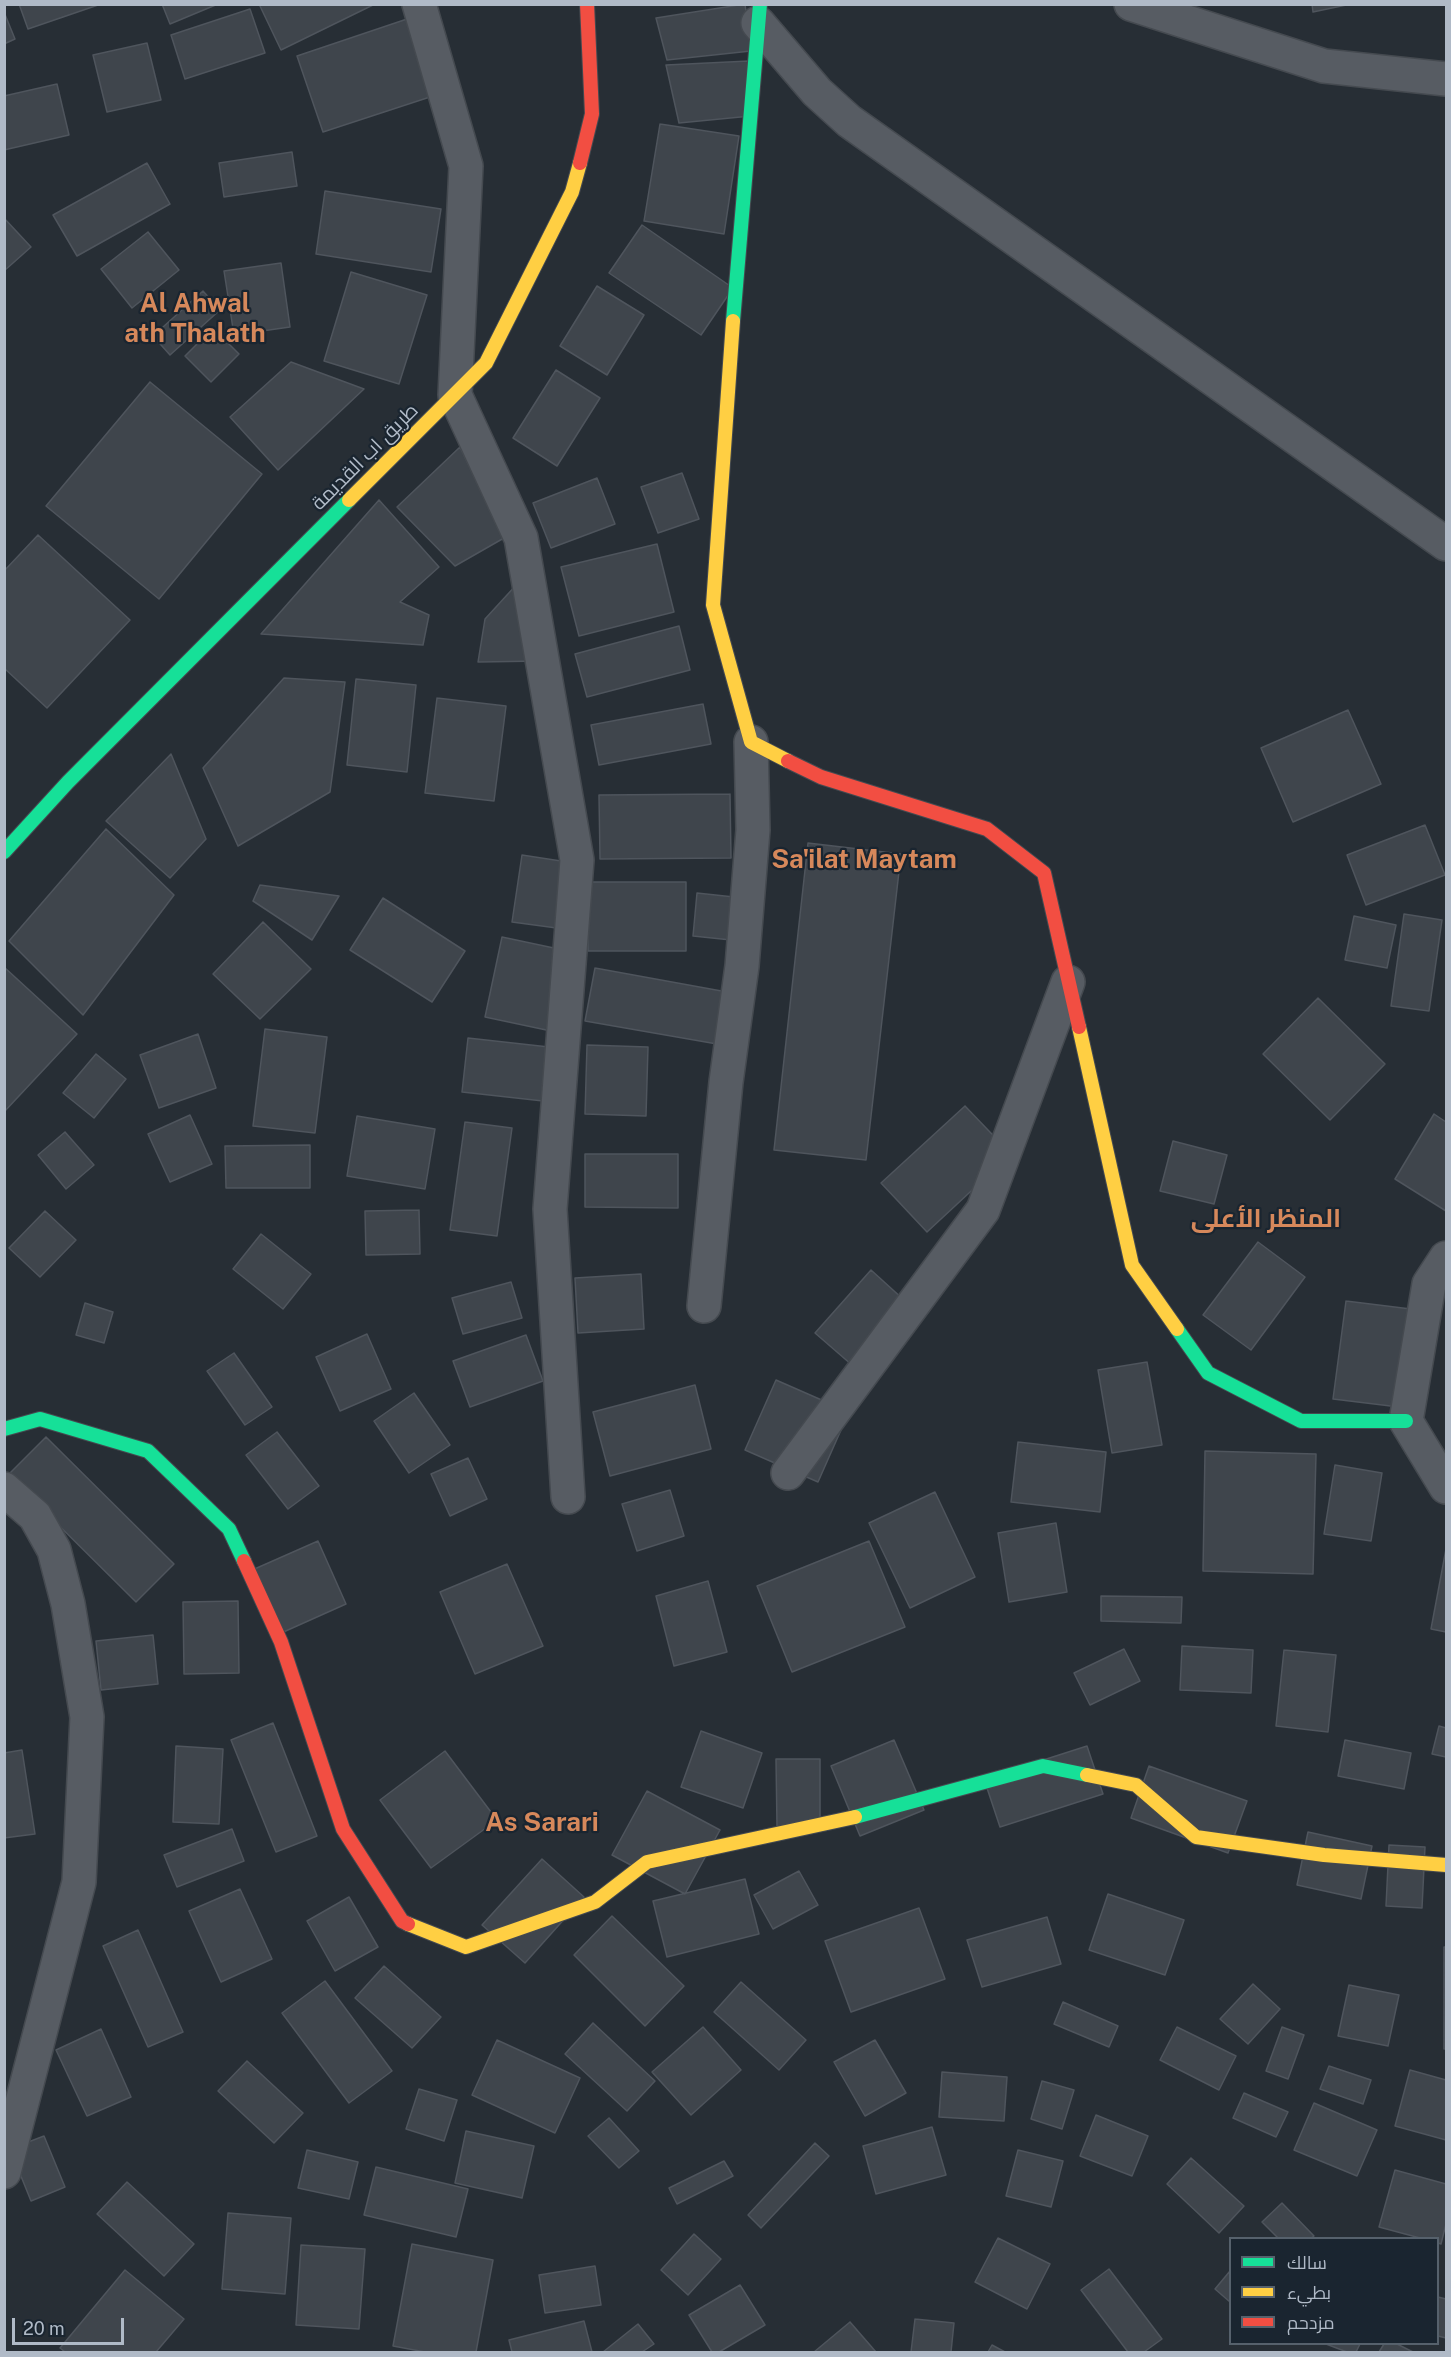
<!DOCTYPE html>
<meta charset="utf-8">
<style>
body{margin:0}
#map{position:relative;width:1451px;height:2357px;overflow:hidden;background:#272e35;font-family:"Public Sans",Cairo,sans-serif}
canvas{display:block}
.frame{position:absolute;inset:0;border:6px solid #b0bac7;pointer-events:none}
.legend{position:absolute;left:1229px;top:2237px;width:210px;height:108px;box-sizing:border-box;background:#1a2530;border:2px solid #56616c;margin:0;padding:8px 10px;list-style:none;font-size:18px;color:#b0bac7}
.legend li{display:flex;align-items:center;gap:12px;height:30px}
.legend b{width:30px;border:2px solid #56616c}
.scale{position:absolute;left:12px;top:2318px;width:112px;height:27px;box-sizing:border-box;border:3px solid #b0bac7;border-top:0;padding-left:8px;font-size:18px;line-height:21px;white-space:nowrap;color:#b0bac7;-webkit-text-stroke:4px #1a2530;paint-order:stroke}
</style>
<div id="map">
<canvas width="1451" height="2357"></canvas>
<div class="frame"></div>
<ul class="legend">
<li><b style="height:8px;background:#16e098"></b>سالك</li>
<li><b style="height:8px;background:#ffcf43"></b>بطيء</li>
<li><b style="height:8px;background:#f24e42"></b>مزدحم</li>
</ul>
<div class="scale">20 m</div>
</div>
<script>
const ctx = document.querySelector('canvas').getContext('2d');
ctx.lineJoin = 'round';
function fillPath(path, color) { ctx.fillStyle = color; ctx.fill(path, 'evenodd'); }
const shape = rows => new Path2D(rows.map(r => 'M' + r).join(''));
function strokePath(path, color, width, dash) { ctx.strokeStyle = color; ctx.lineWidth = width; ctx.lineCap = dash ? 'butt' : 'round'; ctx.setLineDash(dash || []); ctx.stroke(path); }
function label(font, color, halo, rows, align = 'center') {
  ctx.font = font + ' "Public Sans",Cairo,sans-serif'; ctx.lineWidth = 4.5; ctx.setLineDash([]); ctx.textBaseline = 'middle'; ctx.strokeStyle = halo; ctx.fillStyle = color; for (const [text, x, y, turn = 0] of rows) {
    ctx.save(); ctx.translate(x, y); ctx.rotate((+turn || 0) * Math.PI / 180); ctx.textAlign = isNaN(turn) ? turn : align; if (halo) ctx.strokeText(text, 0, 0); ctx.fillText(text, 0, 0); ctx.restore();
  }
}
const building = shape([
 [19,4,101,4,28,29,19,4],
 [162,4,218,4,170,24,162,4],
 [259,4,375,4,281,50,259,4],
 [745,4,751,51,667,60,656,18,745,4],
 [1312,4,1351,4,1313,12,1312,4],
 [250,9,265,53,185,79,171,35,250,9],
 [4,12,15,39,4,44,4,12],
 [407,19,433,96,323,132,297,56,407,19],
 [147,43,161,100,107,112,93,55,147,43],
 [749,61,751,116,679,123,666,65,749,61],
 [57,84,69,135,4,150,4,96,57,84],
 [660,124,739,136,724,234,644,221,660,124],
 [292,152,297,186,224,197,219,163,292,152],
 [147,163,170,204,77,256,53,215,147,163],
 [325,191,441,209,431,272,316,254,325,191],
 [4,218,31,247,4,271,4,218],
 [642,225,733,288,701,335,609,273,642,225],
 [148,232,179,270,132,308,101,269,148,232],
 [281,263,290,327,234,335,224,271,281,263],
 [351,272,427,295,399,384,324,361,351,272],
 [597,286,644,315,607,375,560,346,597,286],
 [203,291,220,310,170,355,153,336,203,291],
 [213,328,239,354,211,382,185,356,213,328],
 [291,362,364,389,278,470,230,417,291,362],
 [556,370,600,398,557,466,513,438,556,370],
 [150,382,262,474,159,599,46,506,150,382],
 [460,447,504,538,455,566,397,507,460,447],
 [682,473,699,519,658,533,641,487,682,473],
 [597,478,615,524,551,548,533,503,597,478],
 [379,500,439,567,400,602,429,615,423,645,261,634,379,500],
 [38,535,130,620,47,708,4,668,4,571,38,535],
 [657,544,674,612,579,636,561,567,657,544],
 [529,571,542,661,478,662,485,619,529,571],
 [679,626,690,670,587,697,575,654,679,626],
 [284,678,345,682,330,792,238,846,203,768,284,678],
 [356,679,416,685,407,772,347,765,356,679],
 [437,698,506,706,494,801,425,793,437,698],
 [703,704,711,744,599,765,591,725,703,704],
 [1348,710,1381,784,1293,822,1261,748,1348,710],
 [171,754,206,839,170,878,106,821,171,754],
 [730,794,731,858,600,859,599,795,730,794],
 [1425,825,1445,875,1366,905,1347,855,1425,825],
 [106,829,174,895,83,1015,9,941,106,829],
 [808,843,901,854,866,1160,774,1150,808,843],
 [522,855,574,863,564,929,512,922,522,855],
 [588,882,686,882,686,951,588,951,588,882],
 [260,885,339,896,312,940,253,901,260,885],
 [697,893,734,897,731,940,693,936,697,893],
 [383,898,465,951,432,1002,350,950,383,898],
 [1404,914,1442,920,1429,1011,1391,1006,1404,914],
 [1354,916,1396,925,1387,968,1345,960,1354,916],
 [263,922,311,969,260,1019,213,974,263,922],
 [502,937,568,951,551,1031,485,1017,502,937],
 [4,967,77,1034,4,1112,4,967],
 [595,968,727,992,717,1044,585,1021,595,968],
 [1318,998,1385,1064,1330,1120,1263,1054,1318,998],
 [265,1029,327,1037,315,1133,253,1126,265,1029],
 [198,1034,216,1088,159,1108,140,1055,198,1034],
 [468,1038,549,1047,543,1101,462,1092,468,1038],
 [587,1045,648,1047,646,1116,585,1114,587,1045],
 [96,1054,126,1079,94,1118,63,1093,96,1054],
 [965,1106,1011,1154,927,1232,881,1183,965,1106],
 [1434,1114,1446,1122,1446,1211,1395,1179,1434,1114],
 [190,1115,212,1164,170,1182,148,1134,190,1115],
 [357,1116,435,1129,425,1189,347,1176,357,1116],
 [465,1122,512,1128,497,1236,450,1230,465,1122],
 [65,1132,94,1165,66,1189,38,1155,65,1132],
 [1173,1141,1227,1155,1214,1204,1160,1191,1173,1141],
 [310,1145,310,1188,226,1188,225,1146,310,1145],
 [585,1154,678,1154,678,1208,585,1207,585,1154],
 [419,1210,420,1254,366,1255,365,1211,419,1210],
 [45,1211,76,1240,40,1277,9,1248,45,1211],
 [261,1234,311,1274,283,1309,233,1269,261,1234],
 [1258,1242,1305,1277,1251,1350,1203,1315,1258,1242],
 [871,1270,915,1310,860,1372,815,1333,871,1270],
 [641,1274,644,1329,578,1333,575,1278,641,1274],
 [511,1282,522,1318,463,1334,452,1298,511,1282],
 [1346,1301,1419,1310,1407,1408,1333,1399,1346,1301],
 [85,1303,113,1312,104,1343,76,1335,85,1303],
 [367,1334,391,1389,340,1411,316,1357,367,1334],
 [526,1335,543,1381,470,1407,453,1361,526,1335],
 [234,1353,272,1407,245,1425,207,1371,234,1353],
 [1147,1362,1162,1445,1112,1453,1098,1370,1147,1362],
 [776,1380,849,1412,818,1482,745,1450,776,1380],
 [695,1385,711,1449,610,1476,593,1412,695,1385],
 [414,1393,450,1445,409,1473,374,1421,414,1393],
 [277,1432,319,1486,288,1509,246,1455,277,1432],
 [46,1437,174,1564,136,1602,8,1475,46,1437],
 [1018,1442,1106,1452,1100,1512,1011,1502,1018,1442],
 [1205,1451,1316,1454,1313,1574,1203,1571,1205,1451],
 [468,1458,487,1499,450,1516,431,1474,468,1458],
 [1335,1465,1382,1473,1371,1541,1324,1534,1335,1465],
 [670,1490,684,1536,637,1551,622,1504,670,1490],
 [935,1492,975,1577,910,1608,869,1523,935,1492],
 [1056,1523,1067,1592,1009,1602,998,1533,1056,1523],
 [318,1541,346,1604,279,1634,250,1571,318,1541],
 [869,1541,905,1627,792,1672,757,1586,869,1541],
 [1446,1549,1446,1632,1431,1629,1446,1549],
 [507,1564,543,1646,475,1674,440,1592,507,1564],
 [708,1581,727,1652,674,1666,656,1596,708,1581],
 [1101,1596,1182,1597,1181,1623,1101,1621,1101,1596],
 [238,1601,239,1673,184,1674,183,1602,238,1601],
 [153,1635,158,1684,101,1690,96,1641,153,1635],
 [1182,1646,1253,1650,1251,1693,1180,1690,1182,1646],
 [1124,1649,1140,1681,1090,1705,1074,1673,1124,1649],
 [1284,1650,1336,1655,1328,1732,1276,1726,1284,1650],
 [273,1723,317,1836,276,1852,231,1740,273,1723],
 [1439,1726,1446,1728,1446,1757,1432,1754,1439,1726],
 [701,1731,762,1753,743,1808,681,1787,701,1731],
 [894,1740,924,1810,860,1836,831,1766,894,1740],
 [1345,1740,1411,1753,1404,1789,1338,1776,1345,1740],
 [176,1746,223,1749,219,1824,173,1822,176,1746],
 [1087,1746,1103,1794,1000,1827,984,1779,1087,1746],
 [22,1750,35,1834,4,1838,4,1753,22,1750],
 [445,1751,497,1820,431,1868,380,1800,445,1751],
 [776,1759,820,1759,820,1827,777,1827,776,1759],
 [1149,1766,1247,1801,1228,1853,1131,1818,1149,1766],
 [647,1791,720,1830,685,1894,612,1855,647,1791],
 [232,1829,244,1861,177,1887,164,1855,232,1829],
 [1308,1832,1372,1846,1361,1899,1297,1885,1308,1832],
 [1389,1845,1425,1847,1422,1908,1386,1906,1389,1845],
 [542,1859,584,1897,525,1963,482,1925,542,1859],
 [799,1871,818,1905,773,1929,754,1895,799,1871],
 [745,1879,759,1934,667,1957,653,1901,745,1879],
 [240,1889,272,1959,221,1982,189,1911,240,1889],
 [1108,1894,1184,1920,1165,1975,1089,1950,1108,1894],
 [349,1897,378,1947,335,1971,307,1921,349,1897],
 [919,1908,945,1979,851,2012,825,1941,919,1908],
 [612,1916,684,1986,645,2026,574,1955,612,1916],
 [1047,1917,1061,1964,982,1987,967,1940,1047,1917],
 [138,1930,183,2032,148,2047,103,1946,138,1930],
 [1444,1947,1446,1947,1446,2049,1444,2049,1444,1947],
 [384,1966,441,2017,412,2048,355,1998,384,1966],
 [325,1981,392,2071,349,2103,282,2013,325,1981],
 [741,1982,806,2040,779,2070,714,2012,741,1982],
 [1253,1984,1280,2009,1248,2044,1220,2019,1253,1984],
 [1349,1985,1399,1995,1388,2046,1338,2036,1349,1985],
 [1063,2002,1118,2026,1109,2047,1054,2024,1063,2002],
 [593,2023,655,2081,627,2111,565,2054,593,2023],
 [703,2027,741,2070,691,2115,652,2072,703,2027],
 [1177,2027,1236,2056,1219,2090,1160,2060,1177,2027],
 [1282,2027,1304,2035,1288,2079,1266,2071,1282,2027],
 [101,2029,131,2097,87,2116,56,2050,101,2029],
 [497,2040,580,2078,555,2133,472,2095,497,2040],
 [875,2040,906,2093,865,2116,834,2062,875,2040],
 [247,2061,303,2113,274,2143,218,2091,247,2061],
 [1329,2066,1371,2080,1363,2104,1320,2089,1329,2066],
 [1410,2070,1446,2080,1446,2140,1395,2126,1410,2070],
 [942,2072,1007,2077,1004,2121,939,2117,942,2072],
 [1042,2081,1074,2090,1062,2129,1031,2119,1042,2081],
 [419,2089,457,2100,444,2141,406,2129,419,2089],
 [1244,2093,1288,2112,1276,2137,1233,2118,1244,2093],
 [1314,2103,1377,2130,1357,2176,1294,2150,1314,2103],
 [1096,2115,1148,2136,1132,2176,1080,2156,1096,2115],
 [609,2118,639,2151,619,2168,588,2136,609,2118],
 [932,2127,946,2175,876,2194,863,2146,932,2127],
 [466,2131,534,2146,522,2198,455,2183,466,2131],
 [44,2136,65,2187,31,2201,10,2149,44,2136],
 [815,2143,829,2156,761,2228,748,2215,815,2143],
 [307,2150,358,2162,349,2199,298,2188,307,2150],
 [1018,2150,1063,2161,1051,2207,1006,2196,1018,2150],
 [1191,2158,1244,2206,1219,2233,1167,2184,1191,2158],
 [724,2161,733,2176,677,2204,669,2188,724,2161],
 [376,2167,468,2189,456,2237,364,2215,376,2167],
 [1395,2170,1446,2184,1446,2224,1441,2244,1438,2243,1438,2238,1420,2238,1379,2227,1395,2170],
 [127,2182,194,2244,164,2276,97,2214,127,2182],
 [1282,2203,1314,2236,1311,2238,1278,2238,1262,2222,1282,2203],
 [228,2213,291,2218,285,2294,222,2289,228,2213],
 [694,2234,721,2259,688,2295,661,2270,694,2234],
 [998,2238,1050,2264,1027,2309,975,2282,998,2238],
 [412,2244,493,2260,476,2352,425,2352,393,2346,412,2244],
 [301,2245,365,2249,359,2329,296,2325,301,2245],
 [595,2266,601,2305,545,2313,539,2275,595,2266],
 [1109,2269,1162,2339,1144,2352,1128,2352,1081,2290,1109,2269],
 [125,2270,184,2319,156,2352,65,2352,60,2348,125,2270],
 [1230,2271,1230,2302,1215,2289,1230,2271],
 [740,2285,765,2325,719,2352,712,2352,689,2315,740,2285],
 [1438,2297,1446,2299,1446,2338,1438,2336,1438,2297],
 [915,2319,954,2323,951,2352,911,2352,915,2319],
 [584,2321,592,2352,512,2352,509,2340,584,2321],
 [850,2322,876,2352,814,2352,850,2322],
 [638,2324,654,2344,642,2352,603,2352,638,2324],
 [1326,2344,1360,2344,1356,2352,1347,2352,1326,2344],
 [1384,2344,1397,2344,1413,2352,1379,2352,1384,2344],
 [992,2345,1005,2352,988,2352,992,2345]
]);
const street = shape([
 [419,4,466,166,455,395,521,538,577,860,550,1209,568,1497],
 [1131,4,1324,66,1446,79],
 [758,23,817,92,849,121,1446,544],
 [1446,1258,1429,1284,1406,1421,1446,1487],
 [704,1306,726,1082,742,966,753,830,751,742],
 [788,1473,983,1210,1068,982],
 [4,1489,35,1516,54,1550,68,1604,87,1717,79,1882,4,2172]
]);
const fast = shape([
 [733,321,760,4],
 [4,852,68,782,349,500],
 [1177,1329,1208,1373,1301,1421,1406,1421],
 [4,1429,40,1419,148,1451,229,1529,244,1561],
 [855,1817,1043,1766,1087,1775]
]);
const slow = shape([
 [733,321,713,605,751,742,788,761],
 [349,500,486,363,572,192,580,163],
 [1079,1027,1132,1265,1177,1329],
 [1087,1775,1136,1785,1196,1837,1324,1855,1446,1865],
 [408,1924,466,1947,595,1902,647,1862,855,1817]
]);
const jam = shape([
 [580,163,592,114,587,4],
 [788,761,821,777,987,829,1044,873,1079,1027],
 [244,1561,281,1642,343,1829,402,1921,408,1924]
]);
const streetNames = [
 ["طريق اب القديمة",365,457,-45]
];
const districtNames = [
 ["Al Ahwal",195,304],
 ["ath Thalath",195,334],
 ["Sa'ilat Maytam",864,860],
 ["المنظر الأعلى",1266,1219],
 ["As Sarari",542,1823]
];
fillPath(building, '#3f454c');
strokePath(building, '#4f555d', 1.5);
strokePath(street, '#454a50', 36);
strokePath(fast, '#454a50', 16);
strokePath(slow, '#454a50', 16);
strokePath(jam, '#454a50', 16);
strokePath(street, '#575c63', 33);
strokePath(fast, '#16e098', 14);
strokePath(slow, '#ffcf43', 14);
strokePath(jam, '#f24e42', 14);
label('20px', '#b0bac7', '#1a2530', streetNames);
label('bold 26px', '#d6885b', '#1a2530', districtNames);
</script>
